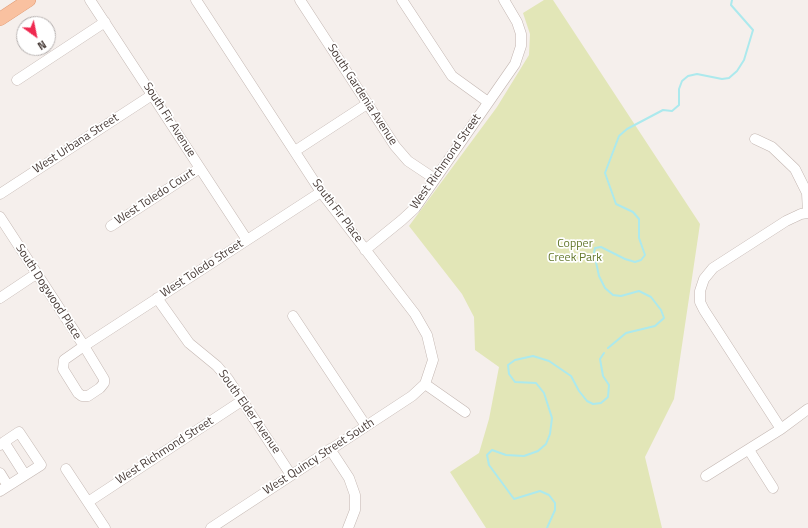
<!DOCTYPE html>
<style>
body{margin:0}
#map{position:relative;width:808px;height:528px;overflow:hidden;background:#f5efec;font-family:"Titillium Web",sans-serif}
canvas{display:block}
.north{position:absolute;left:16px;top:16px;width:40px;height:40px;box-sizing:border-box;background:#fff;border:1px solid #b6b1b0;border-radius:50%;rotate:147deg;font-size:11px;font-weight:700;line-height:16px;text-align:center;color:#493d39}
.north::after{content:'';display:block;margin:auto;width:14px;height:18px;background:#ef2950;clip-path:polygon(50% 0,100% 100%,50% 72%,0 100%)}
</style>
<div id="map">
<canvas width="808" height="528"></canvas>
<div class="north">N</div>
</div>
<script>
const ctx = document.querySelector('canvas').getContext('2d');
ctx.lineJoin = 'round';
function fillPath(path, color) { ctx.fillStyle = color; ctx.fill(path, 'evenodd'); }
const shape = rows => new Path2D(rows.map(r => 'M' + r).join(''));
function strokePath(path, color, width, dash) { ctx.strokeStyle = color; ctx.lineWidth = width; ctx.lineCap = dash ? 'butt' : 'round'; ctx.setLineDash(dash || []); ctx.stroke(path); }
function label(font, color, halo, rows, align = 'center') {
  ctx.font = font + ' "Titillium Web",sans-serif'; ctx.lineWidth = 3.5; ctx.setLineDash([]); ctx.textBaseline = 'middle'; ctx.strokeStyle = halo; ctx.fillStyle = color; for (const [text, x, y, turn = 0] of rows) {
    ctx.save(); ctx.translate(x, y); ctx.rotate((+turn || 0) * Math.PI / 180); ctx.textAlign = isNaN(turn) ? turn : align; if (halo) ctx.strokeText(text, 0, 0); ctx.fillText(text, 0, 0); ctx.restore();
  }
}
const green = shape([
 [544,0,553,0,700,224,674,399,645,457,662,528,486,528,450,472,479,453,489,419,499,367,475,350,474,317,462,294,409,226,497,107,529,55,530,34,523,13]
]);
const stream = shape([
 [608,348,626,333,655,326,664,318,661,310,651,297,639,291,621,296,613,295,605,288,599,276,594,253,595,248,601,247,625,259,635,262,641,260,645,255,639,238,639,219,633,212,616,204,605,173,619,136,627,129,663,110,672,111,679,105,679,89,682,81,688,76,697,74,722,79,729,78,737,71,744,60,753,30,731,5,732,0],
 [547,528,555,510,555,503,549,495,540,491,514,499,489,465,487,455,492,450,506,455,524,456,538,451,546,444,550,434,552,418,544,393,536,383,515,382,509,374,508,365,515,360,533,356,549,361,571,376,579,391,587,401,593,404,601,403,608,397,609,385,603,376,600,359,604,353]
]);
const minor = shape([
 [90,0,247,240],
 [196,0,321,192,415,314,427,335,433,360,425,384,412,396,211,528],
 [300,0,395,146,408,161,435,179],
 [402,0,452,76,488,102],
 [17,80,105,22],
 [755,139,772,147,795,169,807,193,808,213],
 [295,151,367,104],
 [0,194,152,95],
 [0,217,84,346,321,192],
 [111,226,200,168],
 [365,250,402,220,415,208,515,64,521,46,521,34,517,22,504,0],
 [0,298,36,274],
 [157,298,189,343,217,366,228,379,291,475],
 [293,316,366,426],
 [84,346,104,379,104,383,100,388,88,396,82,396,78,393,63,369,64,360,84,346],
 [425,384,465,412],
 [781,429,704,310,700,302,700,291,704,279,713,268,786,221,801,214,808,213],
 [0,445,4,442,25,475],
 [330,449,349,478,355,495,355,510,348,528],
 [749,450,773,488],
 [66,469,105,528],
 [0,473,8,486],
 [706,476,781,429,808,409],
 [0,491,41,465,19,432,4,442],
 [88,502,243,400]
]);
const major = shape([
 [0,19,29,0]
]);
const streetNames = [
 ["South Gardenia Avenue",362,95,57],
 ["South Fir Avenue",169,120,57],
 ["West Urbana Street",76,144,-33],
 ["West Richmond Street",446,162,-55],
 ["West Toledo Court",155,197,-33],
 ["South Fir Place",337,211,53],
 ["West Toledo Street",202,269,-33],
 ["South Dogwood Place",48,292,57],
 ["South Elder Avenue",249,412,55],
 ["West Richmond Street",165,451,-33],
 ["West Quincy Street South",319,457,-33]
];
const parkNames = [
 ["Copper",575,244],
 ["Creek Park",575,258]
];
fillPath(green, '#e2e6b7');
strokePath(stream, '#ace9ed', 2);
strokePath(minor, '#c3b6b1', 11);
strokePath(major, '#de9770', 14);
strokePath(minor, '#fff', 10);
strokePath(major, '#f9c1a0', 13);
label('12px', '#493d39', '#fff', streetNames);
label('12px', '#65792f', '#fff', parkNames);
</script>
